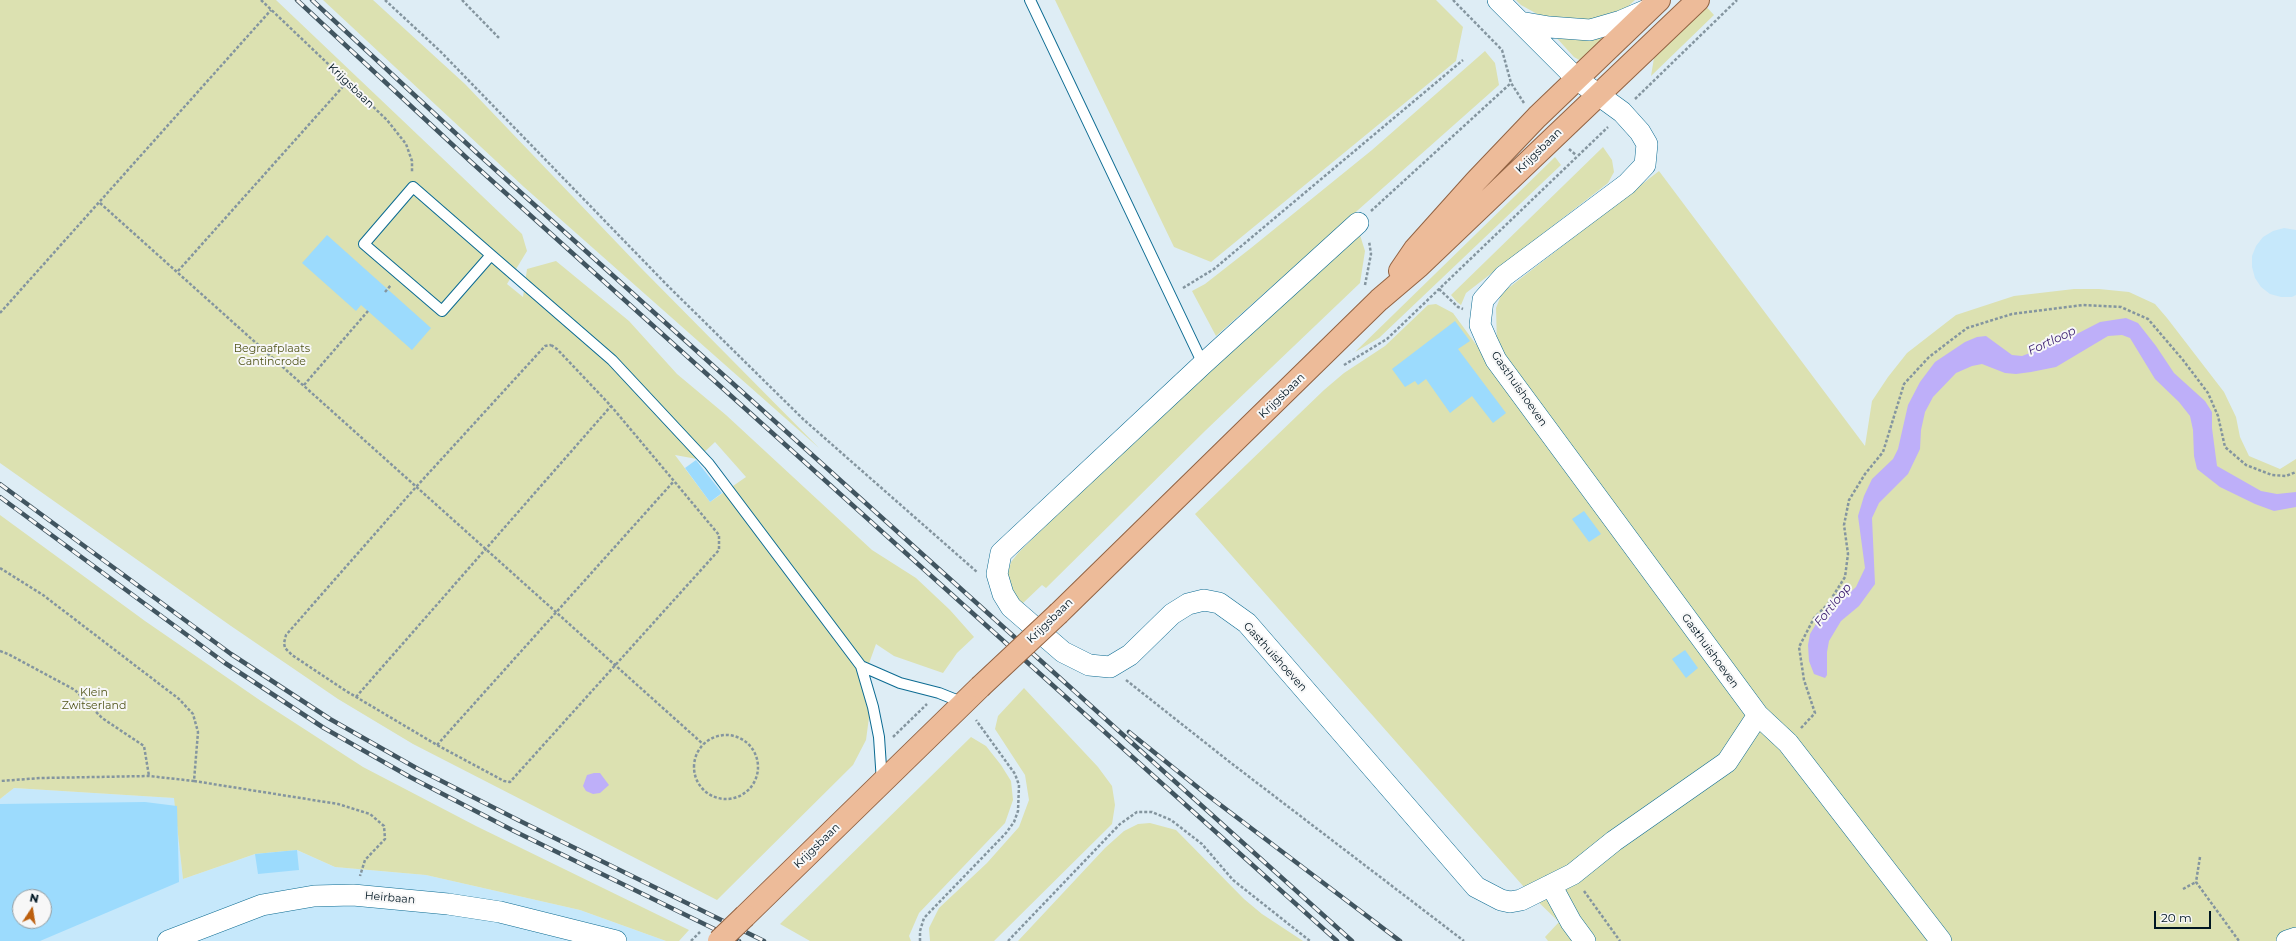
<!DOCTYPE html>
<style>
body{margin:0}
#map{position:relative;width:2296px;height:941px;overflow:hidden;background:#deedf5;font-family:Montserrat,sans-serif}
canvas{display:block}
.north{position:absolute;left:12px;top:889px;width:40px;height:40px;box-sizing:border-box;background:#f7f7f7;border:1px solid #949da2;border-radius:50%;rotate:12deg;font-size:11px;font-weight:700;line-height:16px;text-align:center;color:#001622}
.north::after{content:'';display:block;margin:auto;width:14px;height:18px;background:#bc5f0e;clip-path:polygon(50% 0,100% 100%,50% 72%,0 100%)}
.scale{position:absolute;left:2154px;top:911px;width:57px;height:18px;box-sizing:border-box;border:2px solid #001622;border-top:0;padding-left:5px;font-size:12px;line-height:14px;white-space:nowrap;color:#001622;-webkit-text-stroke:3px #f7f7f7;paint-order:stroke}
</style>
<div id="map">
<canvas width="2296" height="941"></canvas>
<div class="north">N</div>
<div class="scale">20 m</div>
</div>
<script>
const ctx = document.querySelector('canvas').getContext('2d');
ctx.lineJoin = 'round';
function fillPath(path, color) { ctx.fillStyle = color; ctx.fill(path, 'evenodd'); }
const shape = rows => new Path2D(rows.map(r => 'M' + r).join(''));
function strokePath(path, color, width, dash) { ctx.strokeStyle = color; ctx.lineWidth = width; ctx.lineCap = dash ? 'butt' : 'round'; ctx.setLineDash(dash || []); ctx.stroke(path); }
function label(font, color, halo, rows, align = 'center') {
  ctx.font = font + ' Montserrat,sans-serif'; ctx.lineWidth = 4; ctx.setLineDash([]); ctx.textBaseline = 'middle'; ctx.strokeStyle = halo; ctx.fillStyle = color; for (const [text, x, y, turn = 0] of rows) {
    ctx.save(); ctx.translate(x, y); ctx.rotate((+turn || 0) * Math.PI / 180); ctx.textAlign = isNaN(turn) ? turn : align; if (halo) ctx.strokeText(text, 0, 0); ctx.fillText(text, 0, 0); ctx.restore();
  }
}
const built = shape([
 [2284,228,2296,230,2296,295,2292,297,2281,297,2270,294,2261,287,2255,278,2252,267,2252,256,2256,246,2263,237,2273,231],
 [14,788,175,798,183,879,255,854,297,850,335,867,426,875,580,910,666,941,0,941,0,799],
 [20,897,44,897,44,921,20,921]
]);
const green = shape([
 [0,0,276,0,522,234,527,251,507,284,523,297,527,269,556,261,629,321,677,374,726,415,872,550,916,578,950,610,974,637,957,653,943,673,894,656,876,644,863,680,870,710,866,740,853,765,717,900,413,744,338,699,231,626,0,463],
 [715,442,746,477,710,502,675,455,697,459],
 [323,0,373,0,465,84,641,268,819,448,524,187],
 [1055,0,1436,0,1463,27,1456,61,1211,262,1174,247],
 [1516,0,1635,0,1623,11,1581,23,1539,15,1521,5],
 [1702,2,1714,15,1651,76,1654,58,1664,40],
 [1617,29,1583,62,1574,57,1554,35],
 [1485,51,1495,63,1499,85,1216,336,1192,291,1205,284,1251,248,1372,150],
 [1603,147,1612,160,1614,172,1608,183,1466,293,1461,305,1457,302,1451,295],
 [1555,157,1561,165,1379,338,1355,352],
 [1659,171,1865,446,1872,401,1888,377,1907,353,1956,315,2014,296,2074,289,2099,289,2129,292,2155,304,2167,318,2224,392,2236,417,2240,437,2249,456,2280,469,2296,459,2296,941,1548,941,1545,937,1559,922,1531,895,1195,514,1324,390,1344,373,1385,346,1428,305,1436,304,1453,313,1483,354,1497,345,1496,308,1502,293],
 [1360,235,1365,251,1360,283,1206,430,1046,588,1042,585,1022,604,1012,596,1008,583,1008,572,1011,562,1019,552,1161,413],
 [0,515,145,621,261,701,363,767,476,826,689,930,679,941,666,941,580,910,426,875,335,867,297,850,255,854,183,879,174,798,14,788,0,799],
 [1024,688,1098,767,1112,786,1115,805,1112,824,994,941,930,941,929,928,939,908,987,863,1019,827,1029,800,1025,775,995,729,998,716],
 [971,737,986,746,1001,765,1011,781,1013,800,1005,823,919,913,909,936,911,941,810,941,780,924],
 [1150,823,1176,830,1244,899,1262,914,1303,941,1018,941,1105,848,1124,831,1138,824]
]);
const water = shape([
 [2126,318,2138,323,2156,346,2174,373,2205,401,2212,412,2212,428,2217,466,2261,491,2277,494,2296,492,2296,507,2274,511,2255,504,2220,487,2197,469,2194,456,2193,430,2190,416,2179,402,2155,379,2130,338,2122,335,2108,336,2056,367,2031,372,2016,374,2005,373,1982,364,1972,366,1956,373,1933,397,1925,412,1921,430,1920,449,1908,474,1879,503,1872,518,1875,584,1859,606,1841,621,1829,641,1827,652,1827,675,1825,678,1814,674,1809,661,1808,645,1810,634,1816,624,1856,587,1865,568,1858,516,1864,496,1872,479,1893,459,1898,449,1908,405,1920,382,1935,362,1965,342,1977,337,1986,336,2012,355,2022,356,2069,338,2100,322],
 [594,773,600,773,609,785,600,793,593,794,586,791,583,786,587,775]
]);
const building = shape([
 [327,235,431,328,412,350,361,305,356,311,302,263],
 [1455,321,1470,341,1458,349,1506,413,1493,423,1472,396,1450,413,1426,379,1418,385,1415,381,1405,387,1392,369],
 [696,460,722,493,710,502,685,468],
 [1584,511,1601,534,1589,542,1572,519],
 [1685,650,1698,668,1686,678,1672,659],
 [145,802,177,806,179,882,40,941,0,941,0,804],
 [20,897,44,897,44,921,20,921],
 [297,850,299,870,258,874,255,854]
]);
const path = shape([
 [261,0,387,120,406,144,412,161,412,173],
 [385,0,440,51,667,285,803,419,977,572],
 [462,0,499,38],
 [1453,0,1502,50,1511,83,1524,103],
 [1635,99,1737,0],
 [1569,149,1576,155],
 [100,203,703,744],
 [1371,211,1511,83],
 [178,271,347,82],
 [1365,285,1371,254,1369,241],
 [1183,288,1214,269,1463,60],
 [1439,289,1458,307,1463,309],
 [385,292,391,285],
 [0,313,271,10],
 [551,345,557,349,611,406,674,481,719,535,719,550,510,782,504,781,437,745,346,691,292,655,285,648,284,643,286,635,416,487,545,346,551,345],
 [1344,365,1387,339,1608,127],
 [304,385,368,311],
 [0,568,43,595,179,699,193,714,198,732,194,781,149,776,41,778,0,781],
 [0,651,8,654,75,690,102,718,144,746,149,776],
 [1126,680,1231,763,1464,941],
 [356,697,611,406],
 [1801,728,1815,713,1804,680,1799,647,1814,618,1828,604,1845,577,1848,554,1844,525,1849,500,1865,474,1883,452,1904,384,1929,357,1967,328,2012,314,2083,305,2121,307,2148,319,2183,360,2208,393,2218,416,2225,447,2246,465,2272,475,2286,476,2296,472],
 '694 767a32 32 0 1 1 64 0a32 32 0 1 1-64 0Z',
 [893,737,927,704],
 [437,745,674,481],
 [194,781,338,804,370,814,384,826,385,839,365,860,360,876],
 [2200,857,2196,882,2239,941],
 [2183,889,2196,882],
 [1584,891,1620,941],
 [920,941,920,931,924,918,1006,833,1014,822,1018,811,1019,785,1015,774,976,720],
 [1008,941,1120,824,1137,812,1152,812,1171,820,1202,844,1233,880,1310,941]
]);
const lane = shape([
 [1030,0,1203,364],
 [491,255,442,311,364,244,413,187,491,255,612,360,709,464,861,666,873,707,879,737,882,782],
 [861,666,900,683,939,693,964,703]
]);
const street = shape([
 [1498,0,1578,80,1622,112,1640,132,1647,144,1645,165,1627,184,1504,276,1483,300,1480,325,1487,341,1496,360,1758,715,1788,743,1941,941],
 [1520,22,1549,27,1590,30,1621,21,1649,9],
 [1358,223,1203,364,1001,553,997,574,1003,594,1011,607,1063,652,1089,665,1110,667,1130,655,1172,614,1188,604,1204,600,1219,603,1247,623,1476,887,1501,900,1510,902,1521,900,1573,874,1614,841,1727,762,1758,715],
 [1551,885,1571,922,1585,941],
 [168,941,262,905,314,896,353,895,448,904,500,912,616,941],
 [2287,941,2296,938]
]);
const primary = shape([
 [1400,271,1415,249,1476,181,1537,117,1659,0],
 [1059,613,1379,300,1419,266,1698,0],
 [745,916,980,687]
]);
const rail = shape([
 [297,0,470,161,1337,941],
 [312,0,478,154,1352,941],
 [0,484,231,654,330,719,418,769,518,820,764,941],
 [0,497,225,663,324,728,410,777,514,831,739,941],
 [1129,732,1206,794,1400,941]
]);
const pathBridge = shape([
 [691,941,700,932]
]);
const primaryBridge = shape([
 [980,687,1059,613],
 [719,941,745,916]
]);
const streetNames = [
 ["Krijgsbaan",351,86,44],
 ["Krijgsbaan",1539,151,-44],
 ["Gasthuishoeven",1519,389,55],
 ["Krijgsbaan",1282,396,-44],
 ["Krijgsbaan",1050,621,-44],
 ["Gasthuishoeven",1710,651,54],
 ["Gasthuishoeven",1275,657,48],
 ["Krijgsbaan",817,846,-44],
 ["Heirbaan",390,898,5]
];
const parkNames = [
 ["Begraafplaats",272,349],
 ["Cantincrode",272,362],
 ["Klein",94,693],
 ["Zwitserland",94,706]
];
const waterNames = [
 ["Fortloop",2052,341,-25],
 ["Fortloop",1833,605,-51]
];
fillPath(built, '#c6e8fb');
fillPath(green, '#dce1b1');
fillPath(water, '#beaff9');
fillPath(building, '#9cdbfd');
strokePath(lane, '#0c6b92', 12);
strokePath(street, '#0c6b92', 22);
strokePath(primary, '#926343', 24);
strokePath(path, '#84959f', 2.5, [3, 2]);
strokePath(lane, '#fff', 10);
strokePath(street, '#fff', 21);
strokePath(primary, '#edbb99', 22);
strokePath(rail, '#415560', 4.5);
strokePath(rail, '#f7f7f7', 3, [9]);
strokePath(primaryBridge, '#926343', 24, []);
strokePath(pathBridge, '#84959f', 2.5, [3, 2]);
strokePath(primaryBridge, '#edbb99', 22);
label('11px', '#001622', '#f7f7f7', streetNames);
label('11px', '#52561b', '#f7f7f7', parkNames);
label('italic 12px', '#391c6f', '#f7f7f7', waterNames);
</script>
